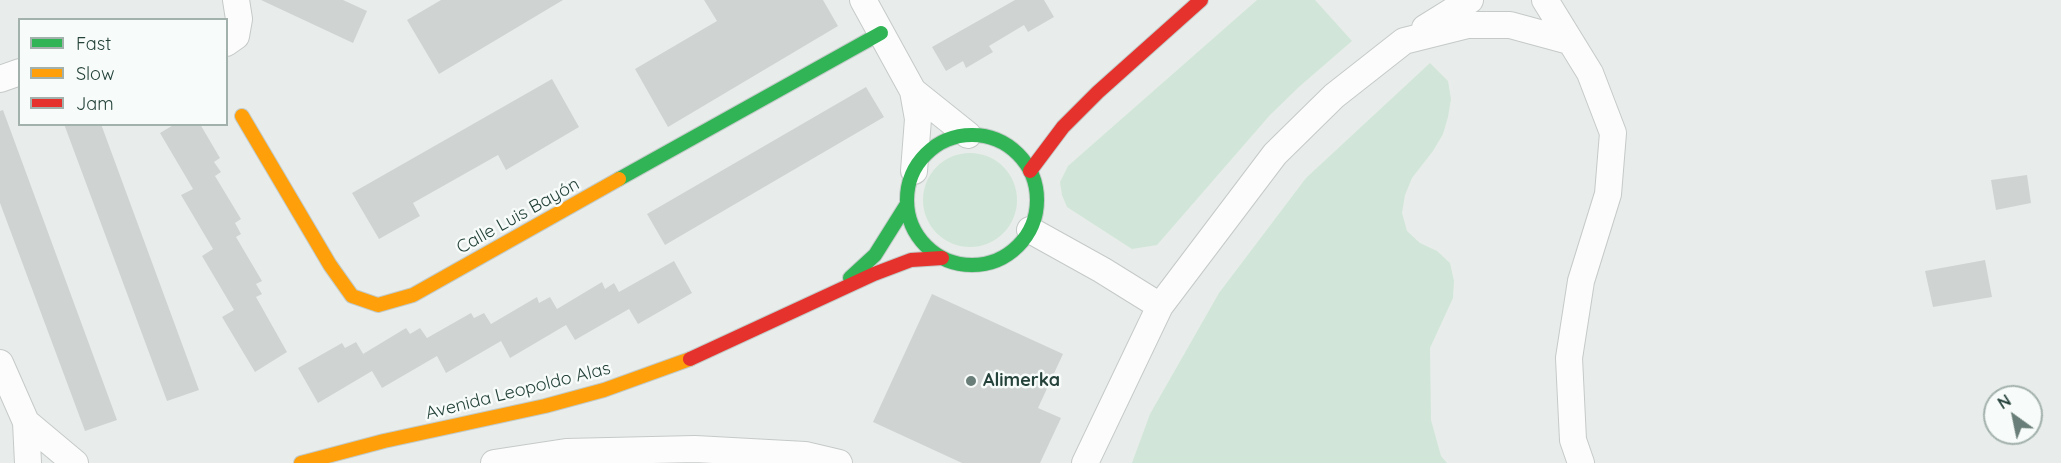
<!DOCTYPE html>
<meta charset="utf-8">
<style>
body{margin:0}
#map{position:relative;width:2061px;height:463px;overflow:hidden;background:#e8edeb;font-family:Quicksand,sans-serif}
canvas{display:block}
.legend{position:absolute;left:18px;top:18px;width:210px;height:108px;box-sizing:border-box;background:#f7fbf9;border:2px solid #a3b1ad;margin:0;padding:8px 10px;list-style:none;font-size:18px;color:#24423a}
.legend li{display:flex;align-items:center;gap:12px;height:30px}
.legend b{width:30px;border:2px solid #a3b1ad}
.north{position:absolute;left:1983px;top:385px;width:60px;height:60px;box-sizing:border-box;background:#f7fbf9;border:2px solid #a3b1ad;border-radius:50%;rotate:327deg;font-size:16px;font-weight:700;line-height:24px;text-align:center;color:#24423a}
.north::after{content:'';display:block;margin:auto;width:21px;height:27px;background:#697e78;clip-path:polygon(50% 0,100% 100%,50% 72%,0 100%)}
</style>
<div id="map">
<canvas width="2061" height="463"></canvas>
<ul class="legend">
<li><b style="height:8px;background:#30b455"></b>Fast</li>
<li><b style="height:8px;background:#ff9f0a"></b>Slow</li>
<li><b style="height:8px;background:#e5322d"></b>Jam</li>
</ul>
<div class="north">N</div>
</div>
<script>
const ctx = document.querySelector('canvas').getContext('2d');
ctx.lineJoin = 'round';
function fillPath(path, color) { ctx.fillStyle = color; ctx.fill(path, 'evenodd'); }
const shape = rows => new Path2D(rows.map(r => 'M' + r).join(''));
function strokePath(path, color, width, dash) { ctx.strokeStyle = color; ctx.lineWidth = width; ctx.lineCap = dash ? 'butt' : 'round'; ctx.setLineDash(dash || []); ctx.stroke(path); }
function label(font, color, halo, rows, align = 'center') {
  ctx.font = font + ' Quicksand,sans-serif'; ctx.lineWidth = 5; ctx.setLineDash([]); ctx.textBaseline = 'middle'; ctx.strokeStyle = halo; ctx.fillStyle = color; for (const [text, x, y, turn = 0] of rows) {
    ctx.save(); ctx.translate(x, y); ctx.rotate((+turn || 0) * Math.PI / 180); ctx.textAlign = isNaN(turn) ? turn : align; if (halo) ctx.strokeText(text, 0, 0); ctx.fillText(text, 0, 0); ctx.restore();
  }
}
const green = shape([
 [1257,0,1315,0,1352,41,1300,86,1270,115,1157,245,1132,249,1067,207,1062,195,1060,182,1068,166],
 [1430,63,1448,81,1451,99,1448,117,1443,134,1433,151,1412,178,1405,195,1402,213,1407,231,1420,243,1437,251,1450,263,1454,281,1453,298,1430,348,1431,420,1441,456,1447,463,1132,463,1150,414,1219,293,1306,178],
 '923 200a47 47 0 1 1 94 0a47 47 0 1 1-94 0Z'
]);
const building = shape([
 [261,0,343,0,367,11,353,43],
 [441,0,563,0,439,74,407,20],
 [704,0,823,0,838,26,668,127,635,69,717,21],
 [1015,0,1044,0,1054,17,1028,32,1024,25,989,46,993,52,966,68,963,61,946,71,932,47],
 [552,79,579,127,506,170,498,155,413,203,420,216,379,239,352,193],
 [866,87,884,117,665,245,647,214],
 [3,110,117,420,85,431,0,203,0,111],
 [64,124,101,124,199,390,167,401],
 [175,124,200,124,220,158,214,162,221,172,215,176,241,219,235,223,241,234,236,237,262,281,256,284,262,294,256,297,287,352,255,372,222,317,234,310,202,256,213,249,181,195,193,189,160,133],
 [2027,175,2031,203,1996,210,1991,180],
 [1985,260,1992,297,1933,307,1925,271],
 [674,261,692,293,638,324,629,309,575,340,566,325,510,358,501,341,446,373,437,356,382,388,372,371,318,403,298,368,342,343,345,348,356,342,365,357,363,354,406,328,410,334,420,328,427,338,471,313,474,318,484,313,491,324,537,297,539,303,550,297,557,309,602,282,605,289,614,283,619,292],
 [932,294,1063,354,1038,408,1061,418,1040,463,962,463,873,422]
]);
const street = shape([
 [863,0,913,91,968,135],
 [1545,0,1590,73,1613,133,1608,194,1581,281,1569,358,1573,440,1581,463],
 [1425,28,1470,0],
 [226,43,236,36,239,19,236,0],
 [0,79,20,72],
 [913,91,918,119,914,171],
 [1030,230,1102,270,1160,306],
 [0,363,26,422,28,463],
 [26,422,75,463],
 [494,463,566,452,695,449,805,455,839,463],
 [1085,463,1160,306,1275,154,1334,96,1404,41,1468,25,1510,25,1569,41]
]);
const fast = shape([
 '907 200a65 65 0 1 1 130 0a65 65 0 1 1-130 0Z',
 [619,179,881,33],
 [850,278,875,255,907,204]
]);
const slow = shape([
 [242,116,330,265,352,296,378,305,413,295,619,179],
 [301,463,384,441,545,406,604,390,690,359]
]);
const jam = shape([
 [1030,171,1063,127,1098,92,1201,0],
 [690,359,874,274,911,260,942,258]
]);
const markers = [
 [971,381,6,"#697e78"]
];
const streetNames = [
 ["Calle Luis Bayón",518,216,-29],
 ["Avenida Leopoldo Alas",518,391,-14]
];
const poiNames = [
 ["Alimerka",983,381]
];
fillPath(green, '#d1e6d8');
fillPath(building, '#cfd4d2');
strokePath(street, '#c5cac8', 28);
strokePath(fast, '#c3cbc8', 16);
strokePath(slow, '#c3cbc8', 16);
strokePath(jam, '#c3cbc8', 16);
strokePath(street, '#fcfcfc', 26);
strokePath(fast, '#30b455', 14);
strokePath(slow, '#ff9f0a', 14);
strokePath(jam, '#e5322d', 14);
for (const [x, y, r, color] of markers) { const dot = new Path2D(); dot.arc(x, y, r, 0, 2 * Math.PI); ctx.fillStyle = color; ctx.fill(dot); strokePath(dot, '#f7fbf9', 2); }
label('18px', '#24423a', '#f7fbf9', streetNames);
label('bold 18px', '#24423a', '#f7fbf9', poiNames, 'left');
</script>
